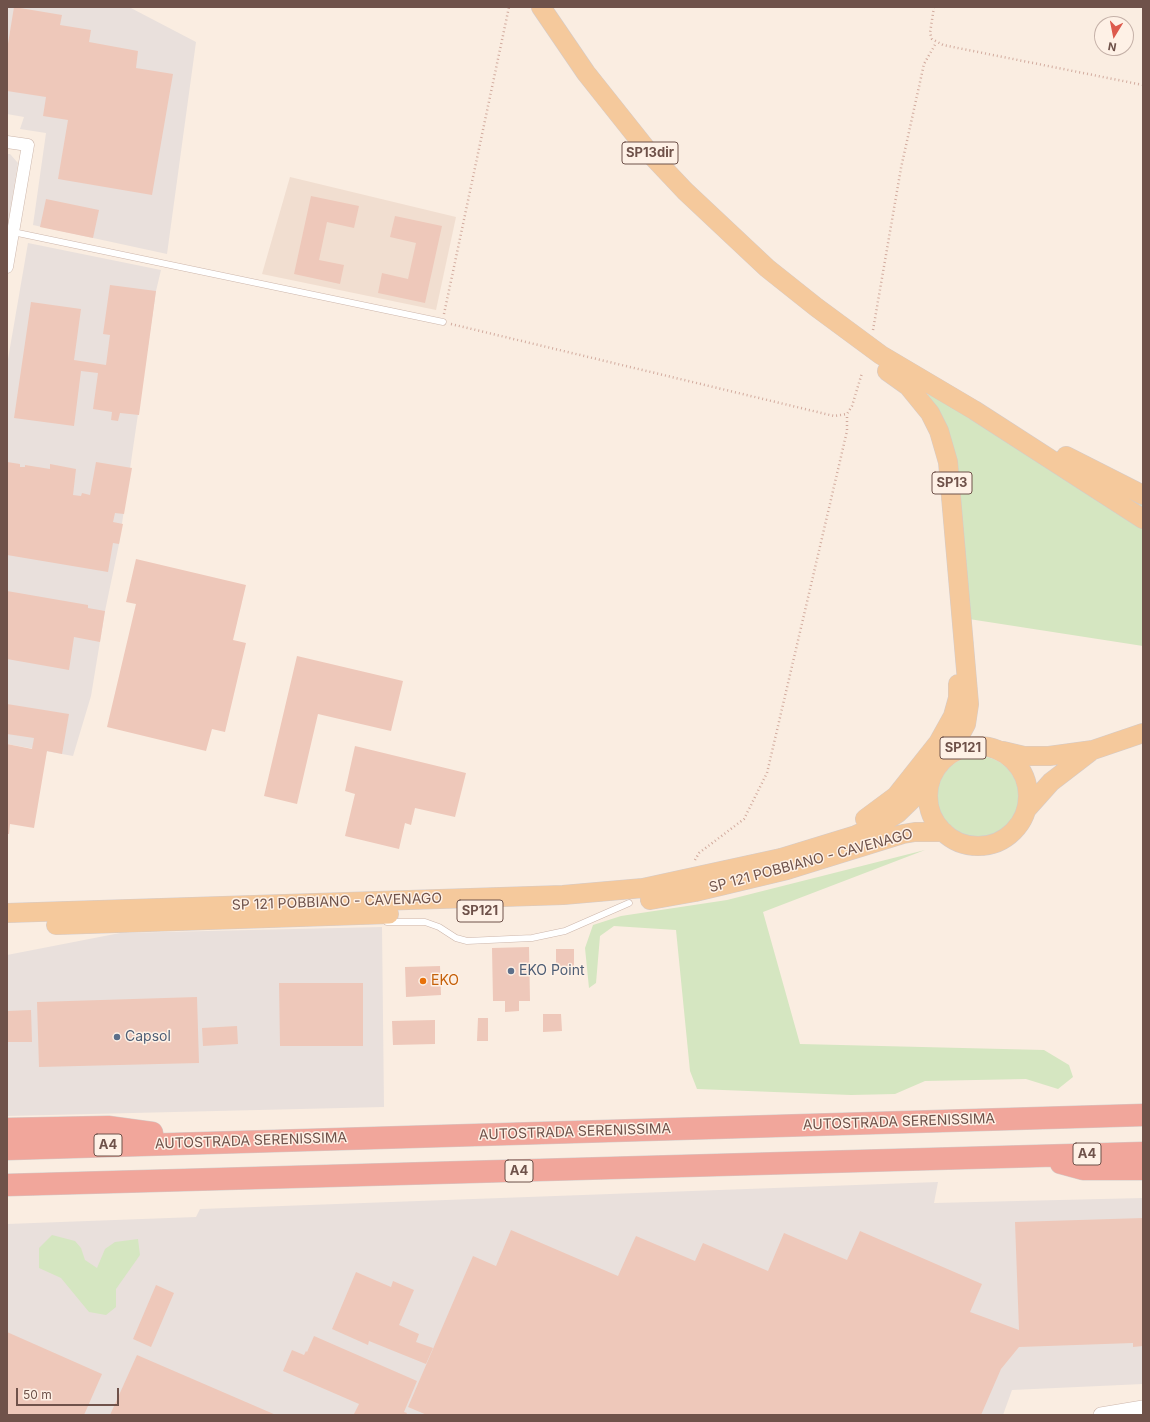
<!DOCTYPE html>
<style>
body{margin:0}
#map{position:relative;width:1150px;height:1422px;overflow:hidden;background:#faede1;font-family:Inter,sans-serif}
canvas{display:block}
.frame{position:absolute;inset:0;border:8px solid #6f524a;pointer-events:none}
.north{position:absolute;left:1094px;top:16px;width:40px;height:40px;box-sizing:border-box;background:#fef1e6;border:1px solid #c5b1a8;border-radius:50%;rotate:190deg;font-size:11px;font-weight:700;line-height:16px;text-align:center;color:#6f524a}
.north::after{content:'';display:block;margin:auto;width:14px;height:18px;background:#dd5a4d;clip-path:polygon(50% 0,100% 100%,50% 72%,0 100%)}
.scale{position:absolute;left:16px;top:1388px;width:103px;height:18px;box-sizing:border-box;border:2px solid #6f524a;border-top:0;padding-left:5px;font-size:12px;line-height:14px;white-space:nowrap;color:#6f524a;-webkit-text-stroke:3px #fef1e6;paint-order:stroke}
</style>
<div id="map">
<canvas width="1150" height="1422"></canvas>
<div class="frame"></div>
<div class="north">N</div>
<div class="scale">50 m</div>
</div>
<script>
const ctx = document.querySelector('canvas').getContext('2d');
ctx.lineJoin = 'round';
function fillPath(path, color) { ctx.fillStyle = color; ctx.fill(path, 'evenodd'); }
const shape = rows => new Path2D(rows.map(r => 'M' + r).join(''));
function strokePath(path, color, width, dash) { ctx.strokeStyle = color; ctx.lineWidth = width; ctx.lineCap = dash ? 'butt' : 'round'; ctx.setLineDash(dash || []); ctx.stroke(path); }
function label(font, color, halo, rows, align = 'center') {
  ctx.font = font + ' Inter,sans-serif'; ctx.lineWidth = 3; ctx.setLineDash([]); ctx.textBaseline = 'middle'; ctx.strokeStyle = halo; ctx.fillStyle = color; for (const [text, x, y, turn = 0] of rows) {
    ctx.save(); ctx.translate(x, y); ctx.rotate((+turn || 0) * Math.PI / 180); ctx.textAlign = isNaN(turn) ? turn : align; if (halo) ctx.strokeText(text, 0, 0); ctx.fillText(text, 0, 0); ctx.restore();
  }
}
const residential = shape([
 [290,177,456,217,436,310,262,274]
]);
const industrial = shape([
 [7,7,129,7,196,42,167,254,33,225,46,133,20,129,24,117,7,114],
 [7,154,10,154,18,163,7,231],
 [28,243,161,270,156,291,119,544,105,611,91,696,73,756,7,744,7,365],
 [382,927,384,1107,7,1116,7,955,120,933],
 [938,1182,934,1203,1143,1198,1143,1384,1012,1390,1003,1415,7,1415,7,1224,196,1217,200,1209]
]);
const green = shape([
 [928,394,1143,499,1143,646,969,619,926,397],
 '937 797a41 41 0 1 1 82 0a41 41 0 1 1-82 0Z',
 [925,850,763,912,800,1044,1044,1050,1069,1065,1073,1077,1058,1089,1026,1079,925,1081,895,1094,851,1095,697,1089,690,1071,676,930,614,926,600,936,596,983,589,988,585,948,593,925,621,916,727,900],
 [52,1235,75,1241,81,1248,85,1260,97,1268,105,1249,115,1242,138,1239,140,1255,116,1289,116,1307,106,1315,89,1312,61,1278,39,1268,39,1248]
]);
const building = shape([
 [14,7,62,15,60,25,91,30,89,42,138,51,136,68,173,74,152,195,58,179,68,120,43,116,46,97,7,91,7,50],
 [311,196,359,206,354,228,327,222,319,260,344,265,340,284,294,274],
 [46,199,99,210,93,238,40,227],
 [395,216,442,226,425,303,378,293,382,273,408,279,416,243,390,237],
 [110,285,156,291,139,415,120,413,118,421,111,420,112,412,93,409,98,373,81,371,74,426,14,418,31,302,81,309,74,360,106,365,110,335,103,334],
 [7,462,20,464,20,467,25,467,25,465,50,469,50,464,76,469,73,495,81,496,82,493,90,495,96,462,132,468,124,514,115,513,113,522,123,524,119,544,113,543,108,572,7,555],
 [136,559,246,585,233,640,246,643,225,732,212,729,206,751,107,727,136,604,126,602],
 [7,591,88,605,88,608,105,611,100,642,74,637,69,670,7,659],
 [297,656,403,681,391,731,318,714,297,804,264,796],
 [7,704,69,714,62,754,47,751,34,828,10,824,9,834,7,834,7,744,32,749,34,738,7,734],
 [355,746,466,773,455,817,415,808,411,825,405,823,399,849,345,836,355,794,345,791],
 [529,947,530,1001,519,1001,519,1011,505,1012,505,1001,493,1001,492,948],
 [556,949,574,949,574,966,556,966],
 [440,966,441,995,406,997,405,967],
 [279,983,363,983,363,1046,280,1046],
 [197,997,199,1063,39,1067,37,1002],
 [31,1010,32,1042,7,1042,7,1011],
 [543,1014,561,1014,562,1031,543,1032],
 [478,1018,488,1018,488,1041,477,1041],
 [435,1020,435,1044,393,1045,392,1021],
 [237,1026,238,1044,203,1046,202,1028],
 [1143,1218,1143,1346,1133,1347,1133,1343,1019,1347,1001,1369,981,1415,427,1415,408,1407,473,1256,496,1266,511,1230,618,1276,636,1236,695,1261,703,1243,768,1271,784,1233,847,1260,860,1231,982,1284,970,1312,1019,1330,1015,1222],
 [356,1272,391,1287,393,1281,414,1290,399,1325,419,1334,416,1342,433,1348,426,1364,369,1341,368,1345,332,1329],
 [156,1285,174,1293,151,1347,133,1339],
 [7,1332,102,1374,84,1415,7,1415],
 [314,1336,417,1381,404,1412,407,1413,406,1415,355,1415,354,1414,359,1404,283,1371,292,1350,304,1355,306,1351,307,1352],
 [137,1355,276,1415,110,1415]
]);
const path = shape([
 [934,7,930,33,932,39,943,45,1143,85],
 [444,314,509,7],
 [451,324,834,416,847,414,852,406,862,373],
 [873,330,901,168,924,64,936,43],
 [695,860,699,853,744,819,767,773,847,431,847,414]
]);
const service = shape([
 [13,232,443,322],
 [387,922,425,922,439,927,456,938,467,941,532,938,565,931,629,903]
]);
const minor = shape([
 [7,142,28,145,7,267]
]);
const tertiary = shape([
 [1101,1415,1143,1408]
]);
const primary = shape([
 [541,7,586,73,652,156,685,191,767,268,816,307,881,355,974,410,1143,519],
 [887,371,908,386,930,413,939,431,948,462,969,704,966,724,950,754],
 [1066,456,1143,495],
 '928 796a50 50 0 1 1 100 0a50 50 0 1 1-100 0Z',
 [1003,751,1024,756,1049,756,1093,750,1143,733],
 [1026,810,1051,782,1090,752],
 [865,819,896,796,938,743,953,716,958,698,958,684],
 [650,900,695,892,787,870,903,834,915,832,944,832],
 [7,913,563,895,643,888,781,858,856,835,881,824,898,813,930,782],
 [56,925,389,914]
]);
const motorway = shape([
 [7,1129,108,1127,152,1133],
 [7,1149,1143,1115],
 [1061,1163,1083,1169,1143,1169],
 [7,1185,1143,1153]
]);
const markers = [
 [511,971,4,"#5c6f8a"],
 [423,981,4,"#e8710a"],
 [117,1037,4,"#5c6f8a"]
];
const shields = [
 [650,153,56],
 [952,483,40],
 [963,748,46],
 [480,911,46],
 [108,1145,28],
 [1087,1154,28],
 [519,1171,28]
];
const shieldNames = [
 ["SP13dir",650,153],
 ["SP13",952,483],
 ["SP121",963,748],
 ["SP121",480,911],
 ["A4",108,1145],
 ["A4",1087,1154],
 ["A4",519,1171]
];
const streetNames = [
 ["SP 121 POBBIANO - CAVENAGO",811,861,-15],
 ["SP 121 POBBIANO - CAVENAGO",337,902,-2],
 ["AUTOSTRADA SERENISSIMA",899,1122,-2],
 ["AUTOSTRADA SERENISSIMA",575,1132,-2],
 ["AUTOSTRADA SERENISSIMA",251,1141,-2]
];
const serviceNames = [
 ["EKO Point",519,971],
 ["Capsol",125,1037]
];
const foodNames = [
 ["EKO",431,981]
];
fillPath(residential, '#f1ded0');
fillPath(industrial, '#e9e0dc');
fillPath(green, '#d5e6c1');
fillPath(building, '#eec8ba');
strokePath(service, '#ccb6ab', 7);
strokePath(minor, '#ccb6ab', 13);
strokePath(tertiary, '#ccb6ab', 16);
strokePath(primary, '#d4cbc9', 20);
strokePath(motorway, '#d4cbc9', 23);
strokePath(path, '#d2ab9e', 2.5, [1, 3]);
strokePath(service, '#fff', 6);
strokePath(minor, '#fff', 12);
strokePath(tertiary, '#fff', 15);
strokePath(primary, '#f5c99c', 19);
strokePath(motorway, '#f1a69b', 22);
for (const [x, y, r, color] of markers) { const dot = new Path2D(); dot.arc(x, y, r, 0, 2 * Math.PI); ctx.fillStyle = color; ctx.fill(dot); strokePath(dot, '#fef1e6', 1.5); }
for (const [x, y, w] of shields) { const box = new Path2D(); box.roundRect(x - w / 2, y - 11, w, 22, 3); ctx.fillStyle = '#fef1e6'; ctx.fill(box); strokePath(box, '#6f524a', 1); }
label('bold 13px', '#6f524a', null, shieldNames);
label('14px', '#6f524a', '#fef1e6', streetNames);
label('14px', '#4e5e75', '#fef1e6', serviceNames, 'left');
label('14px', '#c56008', '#fef1e6', foodNames, 'left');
</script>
